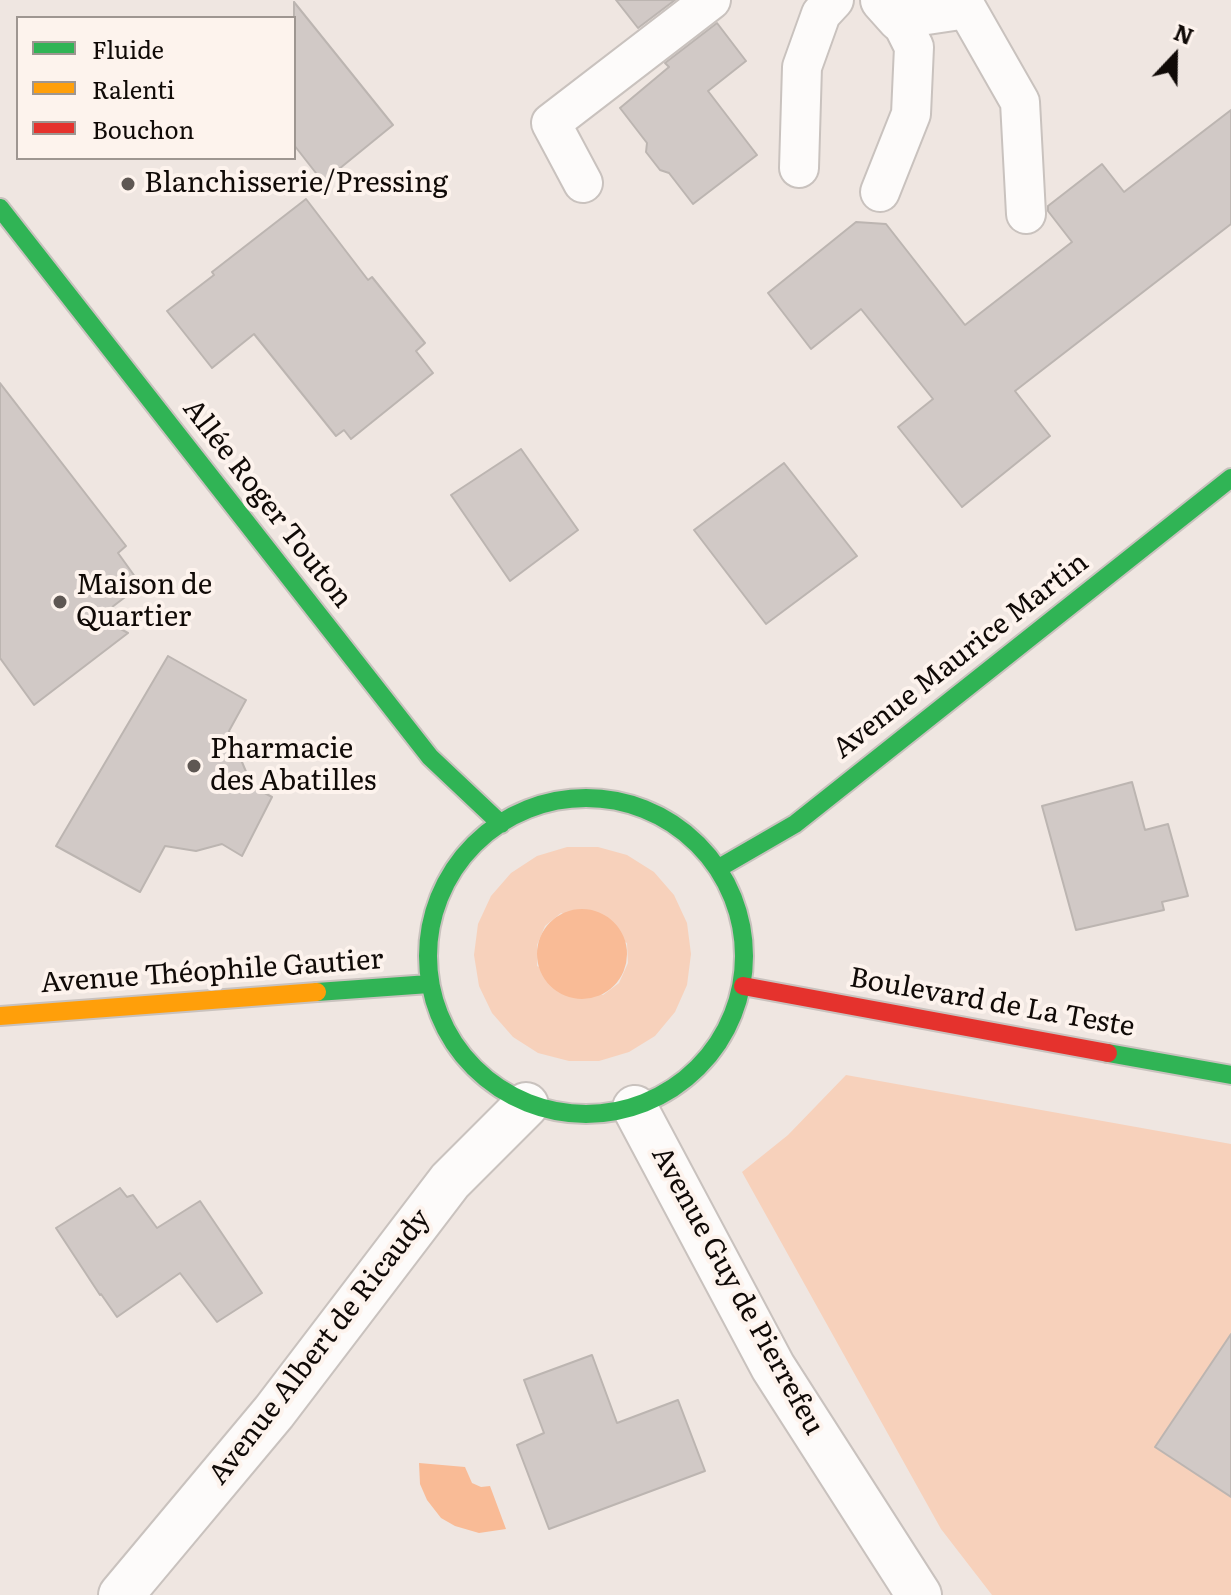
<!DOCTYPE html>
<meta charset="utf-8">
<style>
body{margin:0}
#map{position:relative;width:1231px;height:1595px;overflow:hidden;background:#efe6e1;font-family:Literata,serif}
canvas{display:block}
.legend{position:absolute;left:16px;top:16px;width:280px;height:144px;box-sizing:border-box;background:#fdf3ed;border:2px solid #9e9691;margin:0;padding:10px 14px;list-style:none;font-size:24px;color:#100a07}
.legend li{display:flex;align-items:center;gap:16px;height:40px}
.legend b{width:40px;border:2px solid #9e9691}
.north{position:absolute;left:1135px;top:16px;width:80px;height:80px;-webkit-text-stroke:6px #fdf3ed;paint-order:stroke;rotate:22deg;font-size:22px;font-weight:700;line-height:32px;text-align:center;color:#100a07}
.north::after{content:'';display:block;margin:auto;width:28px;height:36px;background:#100a07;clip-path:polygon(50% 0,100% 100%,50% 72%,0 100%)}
</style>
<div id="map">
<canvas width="1231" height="1595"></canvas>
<ul class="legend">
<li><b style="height:10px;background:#30b455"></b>Fluide</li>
<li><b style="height:10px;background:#ff9f0a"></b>Ralenti</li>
<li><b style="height:10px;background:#e5322d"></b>Bouchon</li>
</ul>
<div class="north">N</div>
</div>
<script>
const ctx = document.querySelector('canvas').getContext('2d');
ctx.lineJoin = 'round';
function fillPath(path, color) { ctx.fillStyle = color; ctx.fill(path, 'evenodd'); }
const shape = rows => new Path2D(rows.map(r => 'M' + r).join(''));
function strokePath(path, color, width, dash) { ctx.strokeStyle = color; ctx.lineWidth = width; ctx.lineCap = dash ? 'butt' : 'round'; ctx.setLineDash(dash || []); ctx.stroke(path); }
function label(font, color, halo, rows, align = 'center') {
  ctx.font = font + ' Literata,serif'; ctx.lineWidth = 8; ctx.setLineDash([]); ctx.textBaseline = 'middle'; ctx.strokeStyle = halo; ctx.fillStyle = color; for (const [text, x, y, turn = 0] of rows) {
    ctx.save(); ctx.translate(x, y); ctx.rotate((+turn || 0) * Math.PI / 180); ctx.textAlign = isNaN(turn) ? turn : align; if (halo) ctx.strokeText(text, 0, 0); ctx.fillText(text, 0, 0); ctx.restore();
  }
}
const green = shape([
 [567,847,598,847,627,855,654,872,674,895,687,923,691,954,687,985,675,1012,655,1036,629,1052,599,1061,569,1061,538,1053,513,1037,492,1013,479,986,474,955,478,924,491,896,511,873,537,856],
 [561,913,627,943,628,963,619,983,603,995,537,966,537,945,545,926],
 [846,1075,1231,1144,1231,1595,992,1595,941,1529,742,1172,788,1135]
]);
const water = shape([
 '537 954a45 45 0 1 1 90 0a45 45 0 1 1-90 0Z',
 [419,1463,465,1467,472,1483,481,1487,490,1486,506,1529,479,1533,455,1526,441,1518,427,1500,420,1484]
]);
const building = shape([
 [616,0,675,0,638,28,616,0],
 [294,2,393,125,323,182,294,145,294,2],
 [717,23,746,61,708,91,757,155,693,204,669,173,660,170,646,152,647,143,620,108,669,67,665,63,717,23],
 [1231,110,1231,224,1015,391,1050,436,962,507,898,427,933,399,861,309,811,349,768,293,856,222,886,224,965,325,1072,242,1048,211,1048,206,1102,164,1124,192,1231,110],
 [306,199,368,280,372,277,425,343,416,351,433,373,351,439,344,430,336,436,254,334,212,368,167,311,214,275,212,272,306,199],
 [0,383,126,546,118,553,141,585,99,617,128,633,34,705,0,658,0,383],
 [521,449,578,530,510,581,451,495,521,449],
 [784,463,857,556,766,624,694,530,784,463],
 [168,656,246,700,229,731,252,786,272,797,242,856,222,844,196,851,165,846,140,892,56,846,168,656],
 [1132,782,1145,830,1168,824,1188,896,1162,902,1164,910,1076,930,1042,806,1132,782],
 [120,1188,127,1197,133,1195,157,1228,200,1201,262,1293,217,1322,180,1273,117,1317,101,1294,100,1295,56,1228,120,1188],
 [1231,1334,1231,1497,1155,1447,1231,1334],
 [592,1355,617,1423,678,1400,705,1471,549,1529,517,1445,544,1433,524,1380,592,1355]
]);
const lane = shape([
 [799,168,802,67,821,14,834,0],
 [583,183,551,123,711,0],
 [880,192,911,114,914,47,900,19,967,9,1020,102,1026,214]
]);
const street = shape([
 [883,0,900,19],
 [635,1108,773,1367,919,1595],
 [121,1595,274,1412,450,1181,526,1105]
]);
const fast = shape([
 [0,208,430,757,501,824],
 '428 956a158 158 0 1 1 316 0a158 158 0 1 1-316 0Z',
 [719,868,795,824,1231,478],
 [317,992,429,984],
 [1108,1053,1231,1075]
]);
const slow = shape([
 [0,1016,317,992]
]);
const jam = shape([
 [743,986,1108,1053]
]);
const markers = [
 [128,184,8,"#5e5753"],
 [60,602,8,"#5e5753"],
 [194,766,8,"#5e5753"]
];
const poiNames = [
 ["Blanchisserie/Pressing",144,184],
 ["Maison de",76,586],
 ["Quartier",76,618],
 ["Pharmacie",210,750],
 ["des Abatilles",210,782]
];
const streetNames = [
 ["Allée Roger Touton",267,504,52],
 ["Avenue Maurice Martin",961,656,-38],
 ["Avenue Théophile Gautier",212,972,-4],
 ["Boulevard de La Teste",992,1003,10],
 ["Avenue Guy de Pierrefeu",737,1291,61],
 ["Avenue Albert de Ricaudy",320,1347,-52]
];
fillPath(green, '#f7d1bb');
fillPath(water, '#f9bb96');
fillPath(building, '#d1c9c6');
strokePath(building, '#bcb5b1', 2);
strokePath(lane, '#c9c2be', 42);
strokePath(street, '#c9c2be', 48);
strokePath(fast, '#c9c2be', 22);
strokePath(slow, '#c9c2be', 22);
strokePath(jam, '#c9c2be', 22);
strokePath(lane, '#fdfbfa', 38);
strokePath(street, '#fdfbfa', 44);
strokePath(fast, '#30b455', 18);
strokePath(slow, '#ff9f0a', 18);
strokePath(jam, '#e5322d', 18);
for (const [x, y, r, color] of markers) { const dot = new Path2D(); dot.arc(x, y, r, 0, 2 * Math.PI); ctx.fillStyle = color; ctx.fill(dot); strokePath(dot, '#fdf3ed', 3); }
label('28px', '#100a07', '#fdf3ed', poiNames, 'left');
label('28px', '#100a07', '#fdf3ed', streetNames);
</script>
